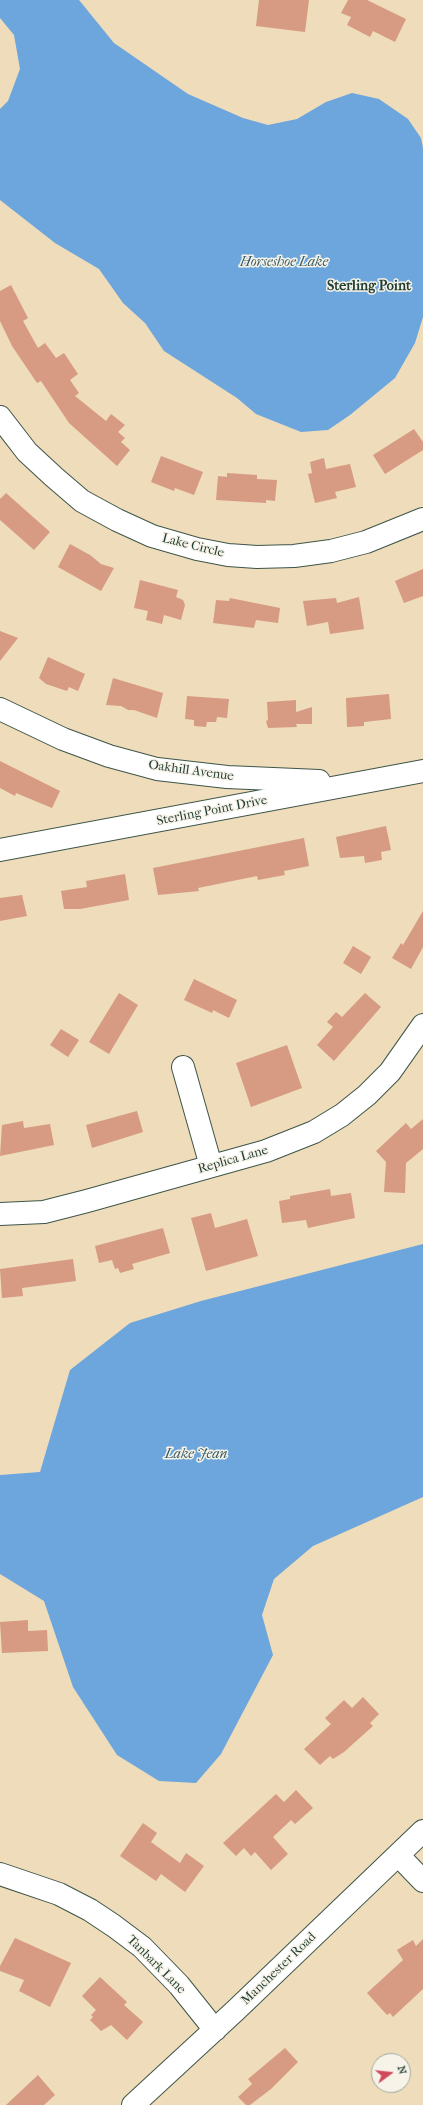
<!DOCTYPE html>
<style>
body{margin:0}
#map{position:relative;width:423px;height:2105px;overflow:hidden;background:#eedcba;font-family:"IM FELL French Canon",serif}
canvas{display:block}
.north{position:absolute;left:371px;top:2053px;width:40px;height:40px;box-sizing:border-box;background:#f7f3e8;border:1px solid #a1aaa0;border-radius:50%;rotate:75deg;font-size:11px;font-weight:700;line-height:16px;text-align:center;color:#1f3d34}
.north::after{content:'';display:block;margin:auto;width:14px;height:18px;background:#d1495b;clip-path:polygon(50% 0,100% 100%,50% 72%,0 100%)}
</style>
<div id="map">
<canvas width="423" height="2105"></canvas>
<div class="north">N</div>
</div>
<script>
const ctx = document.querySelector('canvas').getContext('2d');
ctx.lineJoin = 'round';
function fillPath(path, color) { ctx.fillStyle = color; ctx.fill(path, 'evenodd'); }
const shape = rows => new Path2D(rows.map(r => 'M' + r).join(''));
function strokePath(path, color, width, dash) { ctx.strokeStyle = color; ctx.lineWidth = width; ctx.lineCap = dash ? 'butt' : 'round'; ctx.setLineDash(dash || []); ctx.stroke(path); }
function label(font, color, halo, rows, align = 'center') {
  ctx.font = font + ' "IM FELL French Canon",serif'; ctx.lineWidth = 3; ctx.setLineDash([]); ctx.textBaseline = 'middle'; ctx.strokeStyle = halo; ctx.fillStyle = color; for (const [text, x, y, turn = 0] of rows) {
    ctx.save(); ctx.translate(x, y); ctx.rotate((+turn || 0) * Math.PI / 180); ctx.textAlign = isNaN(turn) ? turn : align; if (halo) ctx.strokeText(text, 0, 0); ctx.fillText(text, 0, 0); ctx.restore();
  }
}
const water = shape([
 [0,0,79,0,114,43,188,94,243,118,268,125,297,119,326,102,352,93,379,99,408,119,421,138,423,148,423,317,415,343,395,378,350,415,328,430,301,432,256,414,237,398,164,351,145,323,123,303,99,269,55,243,0,200,0,109,8,101,20,69,14,35,0,18],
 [423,1244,423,1497,313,1546,274,1579,262,1615,273,1655,221,1754,196,1783,159,1781,117,1755,73,1687,44,1601,0,1574,0,1475,40,1472,70,1370,130,1323,201,1301]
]);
const building = shape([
 [259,0,309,0,305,32,256,26],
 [348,0,367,0,406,19,395,42,373,31,370,37,347,25,351,17,341,13],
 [11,285,28,318,23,321,38,348,45,343,56,358,64,353,78,374,70,380,79,393,75,396,106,421,111,414,125,425,118,432,125,438,121,442,130,450,117,466,69,423,41,381,37,383,12,346,0,321,0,291],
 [414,429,423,442,423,450,385,474,373,455],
 [161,456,203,472,194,495,175,488,174,491,151,482],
 [324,458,326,469,350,464,356,487,335,492,337,498,315,503,308,474,312,473,310,462],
 [227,473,257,475,257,479,277,480,275,501,266,500,266,503,216,500,218,476,227,477],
 [6,493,50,532,34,550,0,520,0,499],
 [70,544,90,555,101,564,114,568,101,591,58,567],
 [423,569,423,596,404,603,395,581],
 [140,580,178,590,176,597,183,600,185,605,181,620,164,615,162,624,146,620,148,611,134,608],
 [359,597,364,629,330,634,328,622,307,626,303,601,336,598,337,603],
 [230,598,280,608,278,623,256,620,254,628,213,623,216,600,229,601],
 [0,631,18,638,0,661],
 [48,657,85,674,78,691,69,687,67,691,46,684,39,678],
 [113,678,163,693,157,718,134,710,128,710,121,706,106,705],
 [389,694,391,719,364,722,364,726,347,727,346,698],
 [187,696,229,699,227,718,217,717,216,722,207,722,206,727,194,726,194,720,185,719],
 [296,700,296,712,312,707,312,724,296,724,297,727,268,728,266,721,268,720,267,702],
 [0,761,60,791,52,808,16,793,15,796,0,788],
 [386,826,391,850,381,852,382,860,365,863,364,856,340,858,336,837],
 [304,838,309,866,284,871,285,875,258,880,257,876,198,888,199,891,158,895,153,868],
 [125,874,129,900,80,909,64,909,61,891,87,887,86,881],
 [22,895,27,916,0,921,0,898],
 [423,911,423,947,411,969,392,958,401,943,403,945],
 [353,946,371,957,361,974,343,963],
 [194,979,237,1000,229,1018,213,1010,212,1013,184,1000],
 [119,993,138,1005,109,1054,89,1042],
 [365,993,381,1007,334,1061,317,1045,333,1027,327,1022,336,1012,342,1017],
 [61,1029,79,1040,68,1057,50,1045],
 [287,1045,302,1088,251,1107,236,1063],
 [137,1111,143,1132,92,1148,86,1125],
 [423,1119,423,1149,406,1163,405,1193,384,1192,386,1162,376,1151,406,1123,411,1129],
 [23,1121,24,1128,50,1124,54,1145,0,1156,2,1125],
 [330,1189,331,1196,351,1193,355,1218,308,1228,306,1220,282,1223,279,1201,290,1199,290,1196],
 [211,1213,215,1228,247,1219,258,1256,206,1271,191,1218],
 [163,1228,170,1253,132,1264,134,1269,120,1273,118,1268,115,1269,112,1260,99,1263,95,1246],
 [73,1259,76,1281,22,1288,23,1296,2,1298,0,1269],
 [28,1620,28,1631,47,1630,48,1651,2,1653,0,1622],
 [363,1697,379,1714,370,1723,373,1726,344,1752,333,1759,330,1756,320,1765,304,1749,331,1724,325,1718,344,1700,352,1708],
 [296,1790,313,1808,295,1824,291,1820,273,1837,288,1854,271,1870,255,1852,251,1856,244,1848,236,1856,223,1843,276,1794,284,1802],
 [143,1823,157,1833,151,1842,180,1863,186,1853,204,1866,185,1892,161,1874,156,1881,120,1856],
 [15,1938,71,1963,50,2007,19,1991,24,1980,0,1971,0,1966],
 [423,1939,423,1989,393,2017,390,2013,387,2015,367,1993,403,1960,397,1950,413,1940,416,1946],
 [100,1977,127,2002,124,2005,143,2022,127,2040,111,2025,101,2031,90,2020,93,2017,91,2015,96,2010,82,1996],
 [285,2048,298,2062,271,2089,250,2105,246,2105,238,2097,252,2084,248,2079],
 [38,2075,55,2095,44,2105,6,2105]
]);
const minor = shape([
 [0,417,27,452,54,477,82,501,117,520,152,536,197,549,228,555,257,557,294,556,331,551,366,542,423,519],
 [0,709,63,739,109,756,157,769,227,777,319,781],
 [0,850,423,771],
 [183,1067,211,1166],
 [0,1214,44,1212,87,1201,266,1151,314,1132,342,1115,367,1095,390,1072,423,1025],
 [398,1855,423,1881],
 [0,1874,59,1894,90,1910,114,1926,142,1947,179,1985,215,2030],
 [133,2105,236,2010,423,1831]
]);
const streetNames = [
 ["Lake Circle",193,546,14],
 ["Oakhill Avenue",191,771,8],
 ["Sterling Point Drive",212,811,-11],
 ["Replica Lane",233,1160,-16],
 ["Tanbark Lane",156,1965,45],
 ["Manchester Road",279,1969,-44]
];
const waterNames = [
 ["Horseshoe Lake",284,263],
 ["Lake Jean",196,1455]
];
const neighbourhoodNames = [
 ["Sterling Point",369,287]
];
fillPath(water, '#6ca6dc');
fillPath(building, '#d69b82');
strokePath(minor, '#3e5548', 24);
strokePath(minor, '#fff', 22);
label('13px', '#1f3d34', '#f7f3e8', streetNames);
label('italic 14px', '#365c66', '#f7f3e8', waterNames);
label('bold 14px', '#1f3d34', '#f7f3e8', neighbourhoodNames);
</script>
